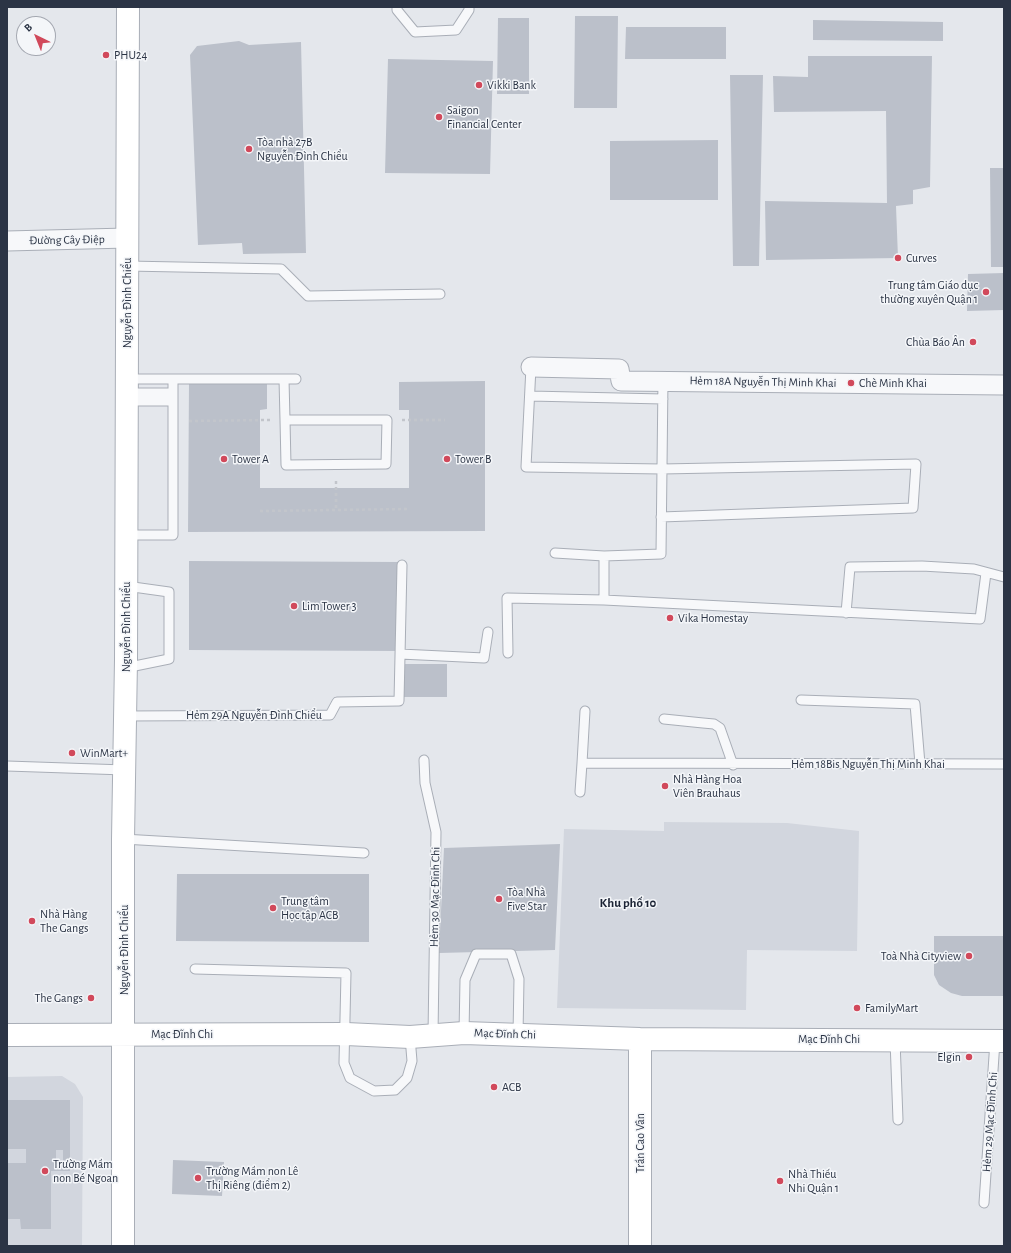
<!DOCTYPE html>
<meta charset="utf-8">
<style>
body{margin:0}
#map{position:relative;width:1011px;height:1253px;overflow:hidden;background:#e4e7ec;font-family:"Alegreya Sans",sans-serif}
canvas{display:block}
.frame{position:absolute;inset:0;border:8px solid #2b3445;pointer-events:none}
.north{position:absolute;left:16px;top:16px;width:40px;height:40px;box-sizing:border-box;background:#f4f6f9;border:1px solid #a4a8b1;border-radius:50%;rotate:317deg;font-size:11px;font-weight:700;line-height:16px;text-align:center;color:#2b3445}
.north::after{content:'';display:block;margin:auto;width:14px;height:18px;background:#d1495b;clip-path:polygon(50% 0,100% 100%,50% 72%,0 100%)}
</style>
<div id="map">
<canvas width="1011" height="1253"></canvas>
<div class="frame"></div>
<div class="north">B</div>
</div>
<script>
const ctx = document.querySelector('canvas').getContext('2d');
ctx.lineJoin = 'round';
function fillPath(path, color) { ctx.fillStyle = color; ctx.fill(path, 'evenodd'); }
const shape = rows => new Path2D(rows.map(r => 'M' + r).join(''));
function strokePath(path, color, width, dash) { ctx.strokeStyle = color; ctx.lineWidth = width; ctx.lineCap = dash ? 'butt' : 'round'; ctx.setLineDash(dash || []); ctx.stroke(path); }
function label(font, color, halo, rows, align = 'center') {
  ctx.font = font + ' "Alegreya Sans",sans-serif'; ctx.lineWidth = 3; ctx.setLineDash([]); ctx.textBaseline = 'middle'; ctx.strokeStyle = halo; ctx.fillStyle = color; for (const [text, x, y, turn = 0] of rows) {
    ctx.save(); ctx.translate(x, y); ctx.rotate((+turn || 0) * Math.PI / 180); ctx.textAlign = isNaN(turn) ? turn : align; if (halo) ctx.strokeText(text, 0, 0); ctx.fillText(text, 0, 0); ctx.restore();
  }
}
const built = shape([
 [664,822,787,823,859,831,857,951,747,950,746,1010,557,1008,564,829,664,831],
 [62,1076,75,1084,83,1097,82,1246,7,1246,7,1077]
]);
const building = shape([
 [575,16,618,16,617,108,574,108],
 [498,18,529,18,529,94,497,94],
 [813,20,943,22,943,41,813,40],
 [626,27,726,27,726,59,625,59],
 [239,41,249,45,301,42,306,253,243,254,242,243,198,245,190,55,197,46],
 [808,56,932,56,930,187,913,190,913,204,896,206,898,258,766,260,765,201,887,203,886,111,774,112,773,76,808,77],
 [388,59,493,61,490,174,385,173],
 [730,75,763,75,759,266,733,266],
 [718,140,718,200,610,200,610,141],
 [990,168,1004,168,1004,267,991,267],
 [1004,273,1004,310,967,311,968,274],
 [485,381,485,531,188,532,189,383,267,383,267,409,260,410,260,488,409,488,409,410,399,410,399,382],
 [189,561,400,562,399,651,189,650],
 [401,664,447,664,447,697,400,697],
 [560,844,555,950,439,953,444,848],
 [177,874,369,874,369,942,176,941],
 [934,936,1004,936,1004,996,962,996,951,993,939,985,934,975],
 [7,1100,70,1100,70,1171,51,1171,51,1229,21,1229,20,1219,7,1219,7,1163,26,1163,26,1149,7,1149],
 [56,1150,63,1150,63,1165,56,1165],
 [173,1160,224,1162,222,1196,172,1194]
]);
const path = shape([
 [402,420,445,420],
 [189,421,270,420],
 [336,481,336,510],
 [260,511,409,509]
]);
const lane = shape([
 [397,7,397,10,415,32,456,30,469,10,469,7],
 [127,266,281,269,308,296,440,294],
 [531,367,526,467,662,469,916,464,913,508,661,517],
 [127,379,284,379,285,420,286,465,386,464,387,420,285,420],
 [284,379,296,379],
 [127,393,172,393],
 [530,396,663,399],
 [127,401,173,401],
 [126,535,173,535,173,379],
 [555,553,604,556,661,554,663,380],
 [604,600,604,556],
 [846,613,850,567,922,566,974,569,1004,577],
 [508,653,507,598,604,600,980,619,986,573],
 [400,654,484,658,488,632],
 [125,668,169,659,169,592,126,586],
 [801,700,915,704,920,764],
 [125,716,330,715,337,702,399,701,402,565],
 [664,719,703,723,714,724,720,728,733,765],
 [424,760,425,783,436,832,433,1035],
 [582,763,585,711],
 [7,766,125,770],
 [580,792,582,763,1004,764],
 [123,839,364,853],
 [195,969,346,973,344,1063,350,1078,374,1091,395,1090,407,1078,412,1061,410,1037],
 [464,1033,465,980,476,954,511,954,519,979,518,1035],
 [895,1040,898,1120],
 [984,1203,995,1041]
]);
const street = shape([
 [7,241,127,238],
 [531,367,619,369,621,381,1004,385]
]);
const secondary = shape([
 [7,1035,346,1034,410,1037,464,1033,640,1039,1004,1041],
 [640,1039,640,1246],
 [123,1246,123,839,126,660,128,7]
]);
const markers = [
 [106,55,4,"#d1495b"],
 [479,85,4,"#d1495b"],
 [439,117,4,"#d1495b"],
 [249,149,4,"#d1495b"],
 [898,258,4,"#d1495b"],
 [986,292,4,"#d1495b"],
 [973,342,4,"#d1495b"],
 [851,383,4,"#d1495b"],
 [224,459,4,"#d1495b"],
 [447,459,4,"#d1495b"],
 [294,606,4,"#d1495b"],
 [670,618,4,"#d1495b"],
 [72,753,4,"#d1495b"],
 [665,786,4,"#d1495b"],
 [499,899,4,"#d1495b"],
 [273,908,4,"#d1495b"],
 [32,921,4,"#d1495b"],
 [969,956,4,"#d1495b"],
 [91,998,4,"#d1495b"],
 [857,1008,4,"#d1495b"],
 [969,1057,4,"#d1495b"],
 [494,1087,4,"#d1495b"],
 [45,1171,4,"#d1495b"],
 [198,1178,4,"#d1495b"],
 [780,1181,4,"#d1495b"]
];
const poiNames = [
 ["PHU24",114,55],
 ["Vikki Bank",487,85],
 ["Saigon",447,110],
 ["Financial Center",447,124],
 ["Tòa nhà 27B",257,142],
 ["Nguyễn Đình Chiểu",257,156],
 ["Curves",906,258],
 ["Trung tâm Giáo dục",978,285,"right"],
 ["thường xuyên Quận 1",978,299,"right"],
 ["Chùa Báo Ân",965,342,"right"],
 ["Chè Minh Khai",859,383],
 ["Tower A",232,459],
 ["Tower B",455,459],
 ["Lim Tower 3",302,606],
 ["Vika Homestay",678,618],
 ["WinMart+",80,753],
 ["Nhà Hàng Hoa",673,779],
 ["Viên Brauhaus",673,793],
 ["Tòa Nhà",507,892],
 ["Five Star",507,906],
 ["Trung tâm",281,901],
 ["Học tập ACB",281,915],
 ["Nhà Hàng",40,914],
 ["The Gangs",40,928],
 ["Toà Nhà Cityview",961,956,"right"],
 ["The Gangs",83,998,"right"],
 ["FamilyMart",865,1008],
 ["Elgin",961,1057,"right"],
 ["ACB",502,1087],
 ["Trường Mầm",53,1164],
 ["non Bé Ngoan",53,1178],
 ["Trường Mầm non Lê",206,1171],
 ["Thị Riêng (điểm 2)",206,1185],
 ["Nhà Thiếu",788,1174],
 ["Nhi Quận 1",788,1188]
];
const streetNames = [
 ["Đường Cây Điệp",67,240,-1],
 ["Nguyễn Đình Chiểu",127,303,-90],
 ["Hẻm 18A Nguyễn Thị Minh Khai",763,382,1],
 ["Nguyễn Đình Chiểu",126,627,-90],
 ["Hẻm 29A Nguyễn Đình Chiểu",254,715],
 ["Hẻm 18Bis Nguyễn Thị Minh Khai",868,764],
 ["Hẻm 30 Mạc Đĩnh Chi",435,897,-89],
 ["Nguyễn Đình Chiểu",124,950,-90],
 ["Mạc Đĩnh Chi",182,1034],
 ["Mạc Đĩnh Chi",505,1034,2],
 ["Mạc Đĩnh Chi",829,1039],
 ["Hẻm 29 Mạc Đĩnh Chi",990,1122,-86],
 ["Trần Cao Vân",640,1143,-90]
];
const neighbourhoodNames = [
 ["Khu phố 10",628,903]
];
fillPath(built, '#d2d6de');
fillPath(building, '#bbc0ca');
strokePath(lane, '#a9aeb7', 11);
strokePath(street, '#a9aeb7', 21);
strokePath(secondary, '#a9aeb7', 24);
strokePath(path, '#c2c5cb', 2.5, [3, 3]);
strokePath(lane, '#f7f8fa', 9);
strokePath(street, '#f7f8fa', 19);
strokePath(secondary, '#fff', 22);
for (const [x, y, r, color] of markers) { const dot = new Path2D(); dot.arc(x, y, r, 0, 2 * Math.PI); ctx.fillStyle = color; ctx.fill(dot); strokePath(dot, '#f4f6f9', 1.5); }
label('12px', '#2b3445', '#f4f6f9', poiNames, 'left');
label('12px', '#2b3445', '#f4f6f9', streetNames);
label('bold 13px', '#1d2536', '#f4f6f9', neighbourhoodNames);
</script>
